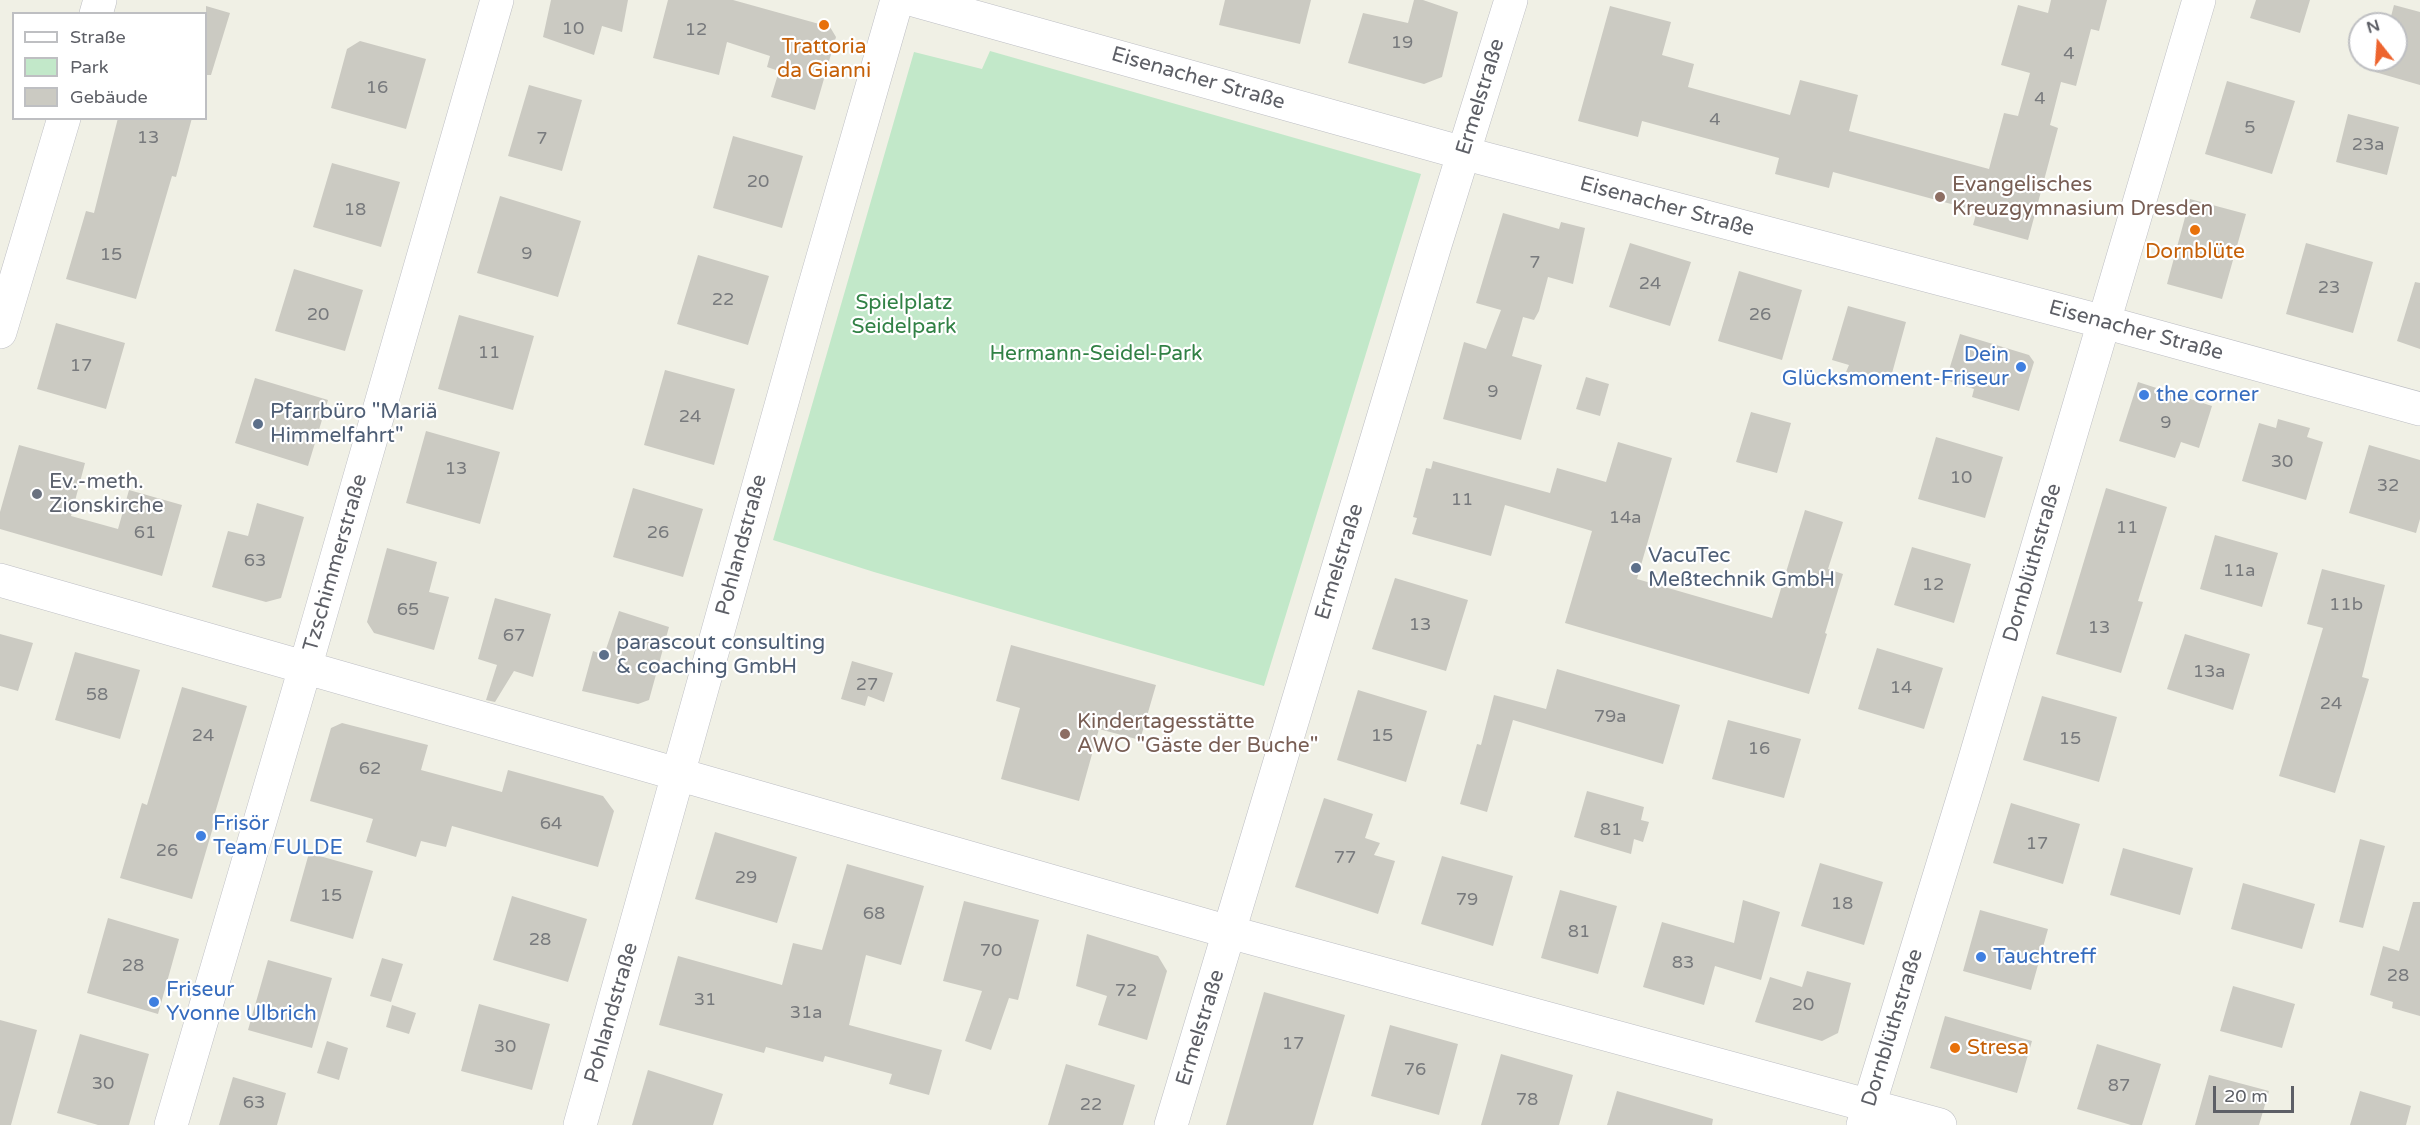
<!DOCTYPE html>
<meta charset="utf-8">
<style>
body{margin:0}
#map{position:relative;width:2420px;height:1125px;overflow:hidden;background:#f0f0e5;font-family:"Varela Round",sans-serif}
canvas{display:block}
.legend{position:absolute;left:12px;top:12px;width:195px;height:108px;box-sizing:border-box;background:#fff;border:2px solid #bebfc2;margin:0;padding:8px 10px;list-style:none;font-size:18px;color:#5d5f66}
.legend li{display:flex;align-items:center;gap:12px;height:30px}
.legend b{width:30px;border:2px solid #bebfc2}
.north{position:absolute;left:2348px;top:12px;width:60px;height:60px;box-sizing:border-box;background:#fff;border:2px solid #bebfc2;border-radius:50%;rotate:343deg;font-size:16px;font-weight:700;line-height:24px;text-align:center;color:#5d5f66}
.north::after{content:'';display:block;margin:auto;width:21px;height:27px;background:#ed642e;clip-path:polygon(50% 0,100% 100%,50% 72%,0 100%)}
.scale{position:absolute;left:2213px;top:1086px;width:81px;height:27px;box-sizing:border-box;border:3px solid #5d5f66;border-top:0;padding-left:8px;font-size:18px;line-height:21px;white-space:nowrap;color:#5d5f66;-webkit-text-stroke:4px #fff;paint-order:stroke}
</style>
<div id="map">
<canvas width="2420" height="1125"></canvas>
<ul class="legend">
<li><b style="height:8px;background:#fff"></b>Straße</li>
<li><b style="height:16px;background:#c2e8c9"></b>Park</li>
<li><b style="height:16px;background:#cbcac2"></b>Gebäude</li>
</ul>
<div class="north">N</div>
<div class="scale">20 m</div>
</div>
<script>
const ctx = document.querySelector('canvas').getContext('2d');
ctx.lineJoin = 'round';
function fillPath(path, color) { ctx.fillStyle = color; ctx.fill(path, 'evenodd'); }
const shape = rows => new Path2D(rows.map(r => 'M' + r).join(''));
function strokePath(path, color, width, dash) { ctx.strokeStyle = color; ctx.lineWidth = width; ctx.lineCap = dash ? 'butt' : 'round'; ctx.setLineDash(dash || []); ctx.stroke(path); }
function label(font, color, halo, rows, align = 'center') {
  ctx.font = font + ' "Varela Round",sans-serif'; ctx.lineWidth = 4.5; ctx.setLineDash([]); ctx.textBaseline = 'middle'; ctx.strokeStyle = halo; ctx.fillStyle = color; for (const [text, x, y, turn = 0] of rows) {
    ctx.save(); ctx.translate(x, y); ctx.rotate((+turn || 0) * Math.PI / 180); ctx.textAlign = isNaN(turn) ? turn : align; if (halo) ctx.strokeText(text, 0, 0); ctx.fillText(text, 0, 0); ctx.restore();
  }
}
const green = shape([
 [990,51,1421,174,1264,686,874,572,773,540,914,52,982,69]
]);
const building = shape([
 [551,0,628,0,622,32,602,26,594,55,543,37],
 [668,0,733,0,830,27,836,37,815,110,771,97,779,71,767,67,770,56,727,42,719,75,653,58],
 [1225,0,1311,0,1300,44,1219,25],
 [1414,0,1423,0,1458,12,1442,77,1424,84,1348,63,1363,13,1408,23],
 [2051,0,2107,0,2099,31,2091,29,2076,86,2061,82,2050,125,2058,128,2028,240,1973,225,1977,211,1833,172,1829,188,1775,174,1779,158,1642,121,1638,137,1578,121,1610,6,1671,22,1662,55,1694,64,1688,87,1790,115,1800,80,1858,95,1849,131,1989,169,2004,113,2018,116,2030,73,2001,65,2018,5,2048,13],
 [2256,0,2310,0,2300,33,2250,18],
 [2394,5,2420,12,2420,85,2375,72,2379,60,2396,60,2396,24,2389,24],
 [206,6,230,13,211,75,206,75],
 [360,41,426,59,406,129,331,108,347,49],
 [2227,81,2295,101,2272,174,2205,154],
 [529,85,582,100,562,171,508,156],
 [2348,114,2399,127,2387,175,2336,162],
 [118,118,192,118,176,177,172,176,136,299,66,279,86,211,94,213],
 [733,136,803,156,782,228,713,208],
 [332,163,400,182,381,247,313,227],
 [500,196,581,221,558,297,477,273],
 [2190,199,2246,214,2222,299,2167,284],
 [1503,213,1559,229,1561,222,1585,228,1573,284,1548,277,1539,311,1534,320,1523,317,1512,356,1542,365,1521,440,1443,419,1464,342,1486,349,1501,310,1476,303],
 [1630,243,1691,262,1670,326,1609,307],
 [2306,243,2373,262,2353,333,2286,314],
 [698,255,769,276,748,345,677,324],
 [294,269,363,290,345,351,275,331],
 [1739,271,1802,290,1782,360,1718,341],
 [2415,282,2420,283,2420,349,2397,341],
 [1848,306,1906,322,1891,377,1875,372,1873,380,1846,372,1849,365,1832,360],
 [459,315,534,336,513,410,438,389],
 [56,323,125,343,106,409,37,389],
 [1960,334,2029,355,2034,362,2019,411,1972,397,1974,389,1946,380],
 [665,370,735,389,714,465,644,445],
 [1586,377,1609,384,1600,416,1576,409],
 [255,378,328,400,308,466,235,443],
 [2138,382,2212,406,2199,448,2181,442,2175,458,2119,441],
 [1751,412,1791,423,1777,473,1736,462],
 [2278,419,2310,428,2307,437,2323,442,2306,500,2242,481,2259,423,2276,428],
 [426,431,500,452,480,524,406,503],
 [1936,437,2003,457,1985,518,1918,499],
 [1618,442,1672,458,1637,579,1772,618,1805,510,1843,522,1828,569,1843,574,1825,633,1827,634,1809,694,1565,623,1592,531,1505,505,1491,556,1412,534,1417,518,1413,517,1426,468,1431,469,1433,461,1550,493,1557,468,1606,482],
 [19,445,85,463,71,516,118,529,129,490,182,505,162,576,0,529,0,512],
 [2369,445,2420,460,2420,519,2416,533,2349,513],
 [633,488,703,509,683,577,613,557],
 [2106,488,2167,507,2138,601,2143,602,2121,673,2056,654],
 [257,503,304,517,281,598,266,602,212,587,228,531,248,536],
 [2215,535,2278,553,2262,607,2200,589],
 [1912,547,1971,564,1954,623,1894,605],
 [387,548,437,562,429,592,449,597,434,650,374,633,367,622],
 [2322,569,2385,585,2362,677,2369,679,2335,793,2279,776,2323,628,2307,624],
 [1395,578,1468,600,1446,671,1372,649],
 [495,598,551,614,533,677,514,671,495,702,486,700,497,665,478,659],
 [619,611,669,627,649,700,638,704,582,691,593,651,604,655],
 [0,634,33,643,18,691,0,686],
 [2185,634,2250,654,2233,710,2167,689],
 [1011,645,1156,685,1140,740,1099,729,1079,801,1001,779,1020,708,996,701],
 [1877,648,1943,668,1924,729,1858,709],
 [75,652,140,670,120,739,55,720],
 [852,661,893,673,884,702,868,696,865,706,841,699],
 [1557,669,1680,705,1663,764,1513,720,1487,812,1460,804,1477,744,1481,745,1494,695,1546,709],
 [182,687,247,706,212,823,214,824,192,899,120,878,142,803,147,805],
 [1358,690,1427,711,1406,782,1337,760],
 [2042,696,2117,717,2099,782,2023,760],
 [1728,720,1801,739,1784,798,1712,779],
 [342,723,428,745,421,770,502,792,508,770,603,796,614,811,598,867,452,826,446,847,421,841,416,857,366,842,373,819,310,801,331,728],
 [1587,791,1644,807,1641,820,1649,822,1643,842,1634,839,1631,854,1574,837],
 [1324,798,1373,814,1365,838,1380,843,1374,855,1395,861,1378,914,1295,887],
 [2011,803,2080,824,2063,884,1993,863],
 [715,832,797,857,777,923,695,899],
 [2360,839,2385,846,2363,928,2339,922],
 [2123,848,2193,868,2180,915,2110,895],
 [309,853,373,871,353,939,290,921],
 [1442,856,1513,876,1493,946,1421,924],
 [1820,863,1883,882,1864,945,1801,926],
 [847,864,924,886,901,965,866,955,849,1025,942,1050,929,1095,889,1084,892,1074,825,1056,823,1062,766,1047,764,1053,659,1025,678,956,782,985,793,943,822,950],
 [2243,883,2315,904,2302,949,2231,929],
 [1560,890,1617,906,1598,974,1541,958],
 [512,896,587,919,568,982,493,960],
 [1743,900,1780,912,1761,980,1715,966,1704,1005,1643,987,1662,922,1734,943],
 [964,901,1039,920,1018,1000,1009,998,991,1050,965,1041,982,991,943,981],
 [2413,902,2420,902,2420,1016,2392,1008,2393,1002,2370,995,2383,946,2399,951],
 [1980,910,2048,929,2031,990,1963,971],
 [108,918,179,939,158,1014,87,993],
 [1087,934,1158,956,1167,971,1147,1040,1098,1025,1107,996,1076,986],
 [382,958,403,964,391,1002,370,996],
 [268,960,332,978,312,1048,248,1030],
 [1807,971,1851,983,1838,1033,1822,1041,1755,1022,1770,977,1802,987],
 [2233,986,2295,1004,2282,1048,2220,1031],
 [1264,992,1345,1015,1313,1125,1226,1125],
 [479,1004,550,1024,532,1090,461,1071],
 [392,1005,416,1013,409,1034,386,1027],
 [1945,1016,2032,1041,2017,1093,1930,1068],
 [0,1020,37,1030,11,1125,0,1125],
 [1390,1025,1458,1044,1439,1115,1371,1096],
 [80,1034,149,1054,129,1125,98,1125,57,1113],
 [327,1041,348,1048,339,1080,317,1073],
 [2097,1044,2161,1064,2142,1125,2131,1125,2077,1109],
 [1501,1054,1573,1075,1559,1125,1481,1125],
 [1066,1064,1135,1085,1123,1125,1048,1125],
 [648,1070,723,1094,713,1125,632,1125],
 [2209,1075,2269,1091,2259,1125,2195,1125],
 [233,1077,286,1093,277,1125,219,1125],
 [1617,1091,1713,1119,1712,1125,1607,1125],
 [2360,1091,2411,1106,2406,1125,2350,1125]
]);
const minor = shape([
 [914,0,1463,153,2104,322,2420,409],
 [96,14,100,0],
 [0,332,64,118],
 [0,580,1229,932,1940,1125],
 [171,1125,305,668,497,0],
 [580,1125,810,302,897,0],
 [1171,1125,1435,245,1511,0],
 [1863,1125,1969,779,2199,0]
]);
const markers = [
 [824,25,6,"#e8710a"],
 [1940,197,6,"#8d6e63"],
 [2195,230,6,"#e8710a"],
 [2021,367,6,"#3f7fe0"],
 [2144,395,6,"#3f7fe0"],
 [258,424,6,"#5c6f8a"],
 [37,494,6,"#6b7280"],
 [1636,568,6,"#5c6f8a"],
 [604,655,6,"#5c6f8a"],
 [1065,734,6,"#8d6e63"],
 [201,836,6,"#3f7fe0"],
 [1981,957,6,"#3f7fe0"],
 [154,1002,6,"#3f7fe0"],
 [1955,1048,6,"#e8710a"]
];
const numberNames = [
 ["10",573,29],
 ["12",696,30],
 ["19",1402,43],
 ["4",2069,54],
 ["16",377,88],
 ["4",2040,99],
 ["4",1715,120],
 ["5",2250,128],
 ["13",148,138],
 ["7",542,139],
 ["23a",2368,145],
 ["20",758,182],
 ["18",355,210],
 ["9",527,254],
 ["15",111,255],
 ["7",1535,263],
 ["24",1650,284],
 ["23",2329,288],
 ["22",723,300],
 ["20",318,315],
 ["26",1760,315],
 ["11",489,353],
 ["17",81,366],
 ["9",1493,392],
 ["24",690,417],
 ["9",2166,423],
 ["30",2282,462],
 ["13",456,469],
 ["10",1961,478],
 ["32",2388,486],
 ["11",1462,500],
 ["14a",1625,518],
 ["11",2127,528],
 ["61",145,533],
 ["26",658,533],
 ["63",255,561],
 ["11a",2239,571],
 ["12",1933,585],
 ["11b",2346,605],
 ["65",408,610],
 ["13",1420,625],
 ["13",2099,628],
 ["67",514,636],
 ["13a",2209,672],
 ["27",867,685],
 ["14",1901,688],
 ["58",97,695],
 ["24",2331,704],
 ["79a",1610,717],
 ["24",203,736],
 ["15",1382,736],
 ["15",2070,739],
 ["16",1759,749],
 ["62",370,769],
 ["64",551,824],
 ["81",1611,830],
 ["17",2037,844],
 ["26",167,851],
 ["77",1345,858],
 ["29",746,878],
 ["15",331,896],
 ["79",1467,900],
 ["18",1842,904],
 ["68",874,914],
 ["81",1579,932],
 ["28",540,940],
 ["70",991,951],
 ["83",1683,963],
 ["28",133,966],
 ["28",2398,976],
 ["72",1126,991],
 ["31",705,1000],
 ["20",1803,1005],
 ["31a",806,1013],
 ["17",1293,1044],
 ["30",505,1047],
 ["76",1415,1070],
 ["30",103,1084],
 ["87",2119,1086],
 ["78",1527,1100],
 ["63",254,1103],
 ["22",1091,1105]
];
const foodNames = [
 ["Trattoria",824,47],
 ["da Gianni",824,71],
 ["Dornblüte",2195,252],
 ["Stresa",1967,1048,"left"]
];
const streetNames = [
 ["Eisenacher Straße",1198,79,16],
 ["Ermelstraße",1481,97,-73],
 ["Eisenacher Straße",1667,207,15],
 ["Eisenacher Straße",2136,331,15],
 ["Pohlandstraße",742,545,-75],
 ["Ermelstraße",1340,562,-73],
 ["Tzschimmerstraße",336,563,-74],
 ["Dornblüthstraße",2033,563,-74],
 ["Pohlandstraße",612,1013,-74],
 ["Ermelstraße",1201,1028,-73],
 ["Dornblüthstraße",1893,1028,-73]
];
const educationNames = [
 ["Evangelisches",1952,185],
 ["Kreuzgymnasium Dresden",1952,209],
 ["Kindertagesstätte",1077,722],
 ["AWO \"Gäste der Buche\"",1077,746]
];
const parkNames = [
 ["Spielplatz",904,303],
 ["Seidelpark",904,327],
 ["Hermann-Seidel-Park",1096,354]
];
const shopNames = [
 ["Dein",2009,355,"right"],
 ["Glücksmoment-Friseur",2009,379,"right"],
 ["the corner",2156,395],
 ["Frisör",213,824],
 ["Team FULDE",213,848],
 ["Tauchtreff",1993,957],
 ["Friseur",166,990],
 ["Yvonne Ulbrich",166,1014]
];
const serviceNames = [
 ["Pfarrbüro \"Mariä",270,412],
 ["Himmelfahrt\"",270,436],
 ["VacuTec",1648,556],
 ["Meßtechnik GmbH",1648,580],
 ["parascout consulting",616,643],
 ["& coaching GmbH",616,667]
];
const worshipNames = [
 ["Ev.-meth.",49,482],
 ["Zionskirche",49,506]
];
fillPath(green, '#c2e8c9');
fillPath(building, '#cbcac2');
strokePath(minor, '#bdbec4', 34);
strokePath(minor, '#fff', 33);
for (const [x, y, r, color] of markers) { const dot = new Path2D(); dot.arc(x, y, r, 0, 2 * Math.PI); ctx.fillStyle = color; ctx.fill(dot); strokePath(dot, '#fff', 2); }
label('18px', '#787a7d', null, numberNames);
label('21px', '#c56008', '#fff', foodNames);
label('21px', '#5d5f66', '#fff', streetNames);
label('21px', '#785e54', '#fff', educationNames, 'left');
label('21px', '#318145', '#fff', parkNames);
label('21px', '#366cbe', '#fff', shopNames, 'left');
label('21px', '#4e5e75', '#fff', serviceNames, 'left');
label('21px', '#5b616d', '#fff', worshipNames, 'left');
</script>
